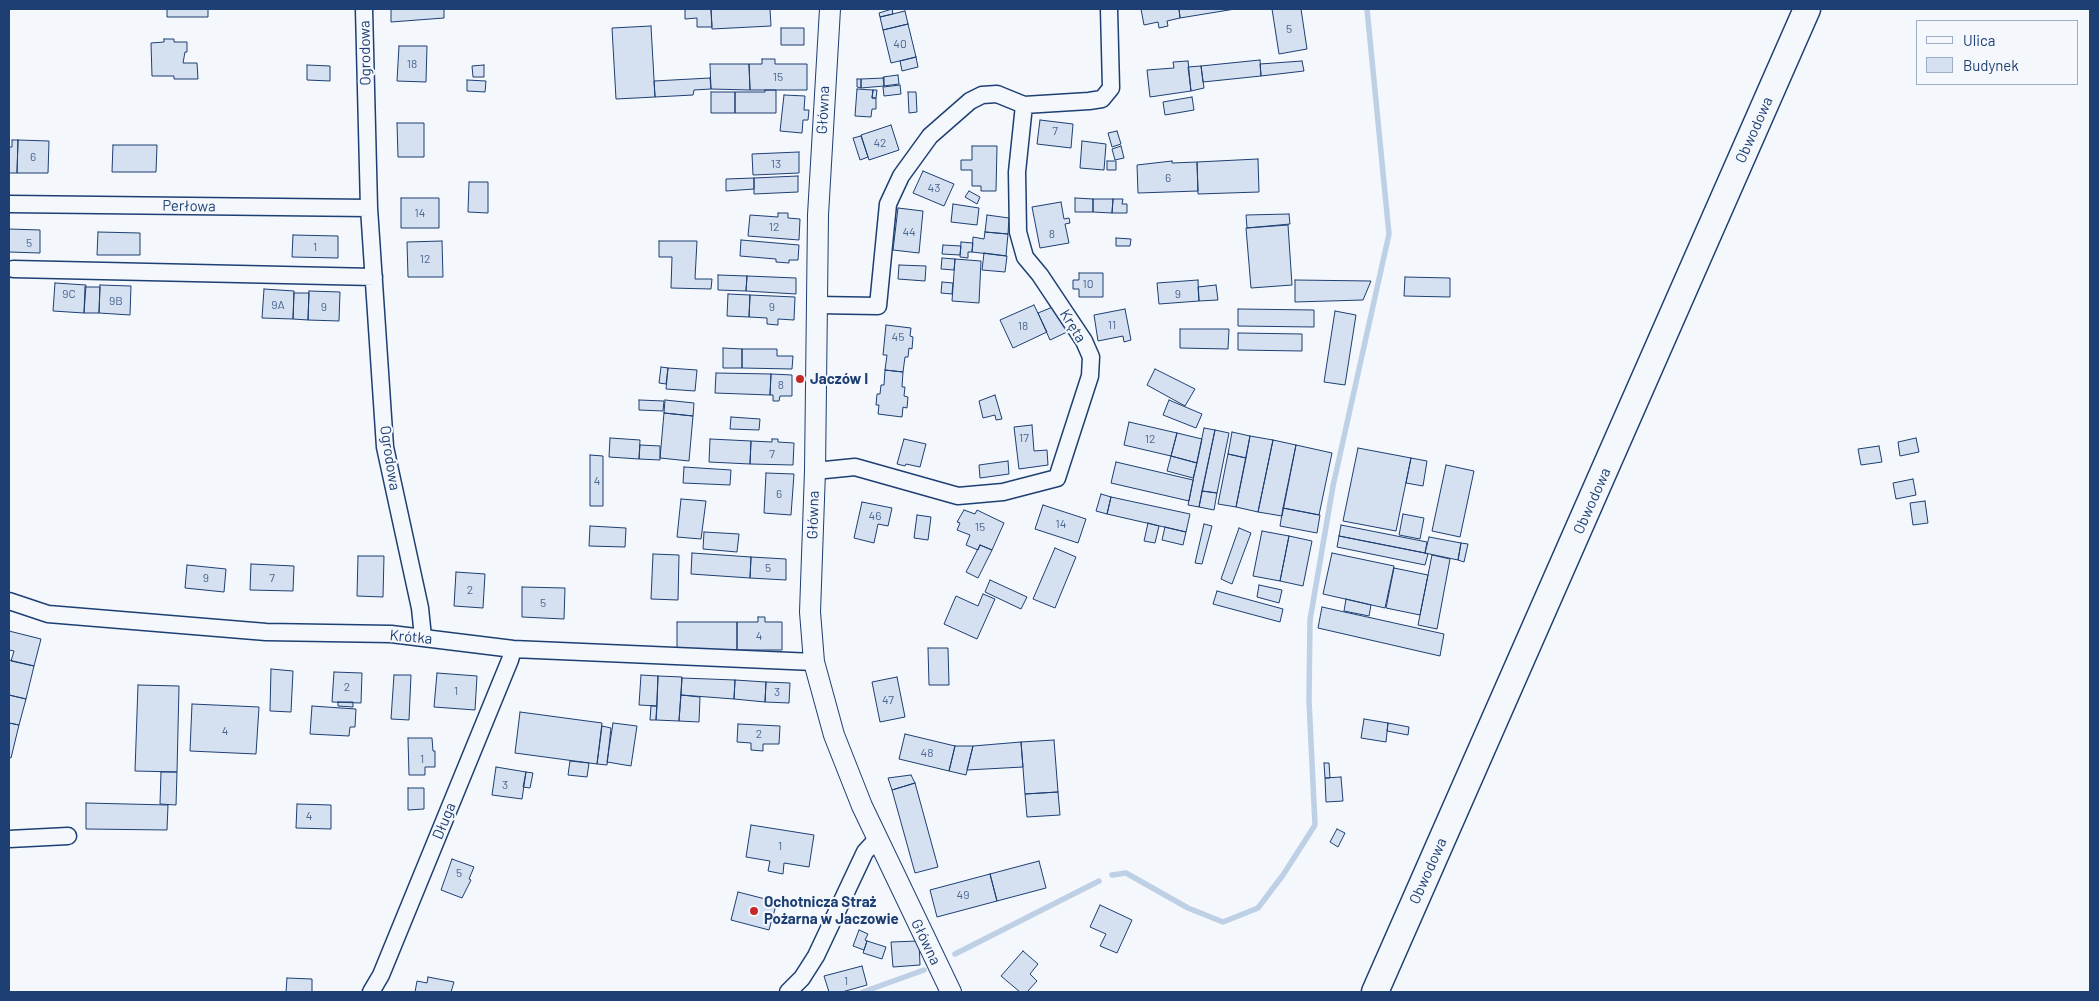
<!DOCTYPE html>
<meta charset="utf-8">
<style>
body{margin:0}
#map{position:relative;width:2099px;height:1001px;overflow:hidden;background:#f4f7fb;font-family:Barlow,sans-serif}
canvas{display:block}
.frame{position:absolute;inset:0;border:10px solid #1d3f73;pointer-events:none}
.legend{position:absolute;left:1916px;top:20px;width:162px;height:65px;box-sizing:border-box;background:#f4f7fb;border:1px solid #9eadc5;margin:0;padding:6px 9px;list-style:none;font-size:15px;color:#1d3f73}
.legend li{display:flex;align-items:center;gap:10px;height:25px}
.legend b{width:25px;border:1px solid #9eadc5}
</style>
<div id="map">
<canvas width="2099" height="1001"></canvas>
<div class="frame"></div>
<ul class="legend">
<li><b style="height:6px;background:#f4f7fb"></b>Ulica</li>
<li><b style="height:14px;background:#d5e0f0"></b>Budynek</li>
</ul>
</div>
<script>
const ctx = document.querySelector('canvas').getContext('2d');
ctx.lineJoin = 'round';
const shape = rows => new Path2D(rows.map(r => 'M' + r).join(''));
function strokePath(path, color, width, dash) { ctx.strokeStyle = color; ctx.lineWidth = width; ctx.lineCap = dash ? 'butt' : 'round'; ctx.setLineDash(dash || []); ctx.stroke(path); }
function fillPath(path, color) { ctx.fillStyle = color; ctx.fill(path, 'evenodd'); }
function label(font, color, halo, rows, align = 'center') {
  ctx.font = font + ' Barlow,sans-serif'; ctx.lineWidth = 4; ctx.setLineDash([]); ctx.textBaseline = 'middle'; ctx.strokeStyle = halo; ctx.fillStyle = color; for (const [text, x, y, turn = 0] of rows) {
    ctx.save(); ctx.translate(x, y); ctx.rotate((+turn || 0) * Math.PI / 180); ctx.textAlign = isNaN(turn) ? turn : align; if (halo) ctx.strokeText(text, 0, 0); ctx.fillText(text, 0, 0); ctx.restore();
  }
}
const stream = shape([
 [1112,875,1126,873,1188,908,1223,922,1258,908,1283,875,1315,825,1309,700,1310,620,1333,486,1389,234,1367,9],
 [955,954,1099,881],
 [863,992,924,970]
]);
const building = shape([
 [167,9,208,9,208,17,167,17,167,9],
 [391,9,444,9,444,18,391,22,391,9],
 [688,9,711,9,712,27,697,27,697,18,685,19,685,10,688,9],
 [711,9,770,9,771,26,712,29,711,9],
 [892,9,893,14,880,17,879,13,892,9],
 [1141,9,1179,9,1180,18,1167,21,1168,26,1159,28,1158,22,1144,25,1141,9],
 [1179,9,1235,9,1180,18,1179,9],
 [1272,9,1301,9,1307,49,1279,54,1272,9],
 [905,11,908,24,883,30,880,17,905,11],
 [908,24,916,57,891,63,883,30,908,24],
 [651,26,655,97,616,99,612,28,651,26],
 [781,28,804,28,804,45,781,45,781,28],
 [164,39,174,39,174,42,187,42,187,52,185,52,183,63,197,63,198,79,174,79,174,76,152,76,151,43,164,42,164,39],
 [399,46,427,46,426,82,397,81,399,46],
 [916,57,918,67,902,71,900,61,916,57],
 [762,59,775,59,775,64,807,64,807,90,750,90,749,64,762,64,762,59],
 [1260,60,1261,76,1203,82,1201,66,1260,60],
 [1188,61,1191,91,1150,97,1147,70,1174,68,1173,62,1188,61],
 [1302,61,1304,71,1261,76,1260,64,1302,61],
 [710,64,749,64,750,90,711,89,710,64],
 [307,65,330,66,330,81,307,80,307,65],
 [484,65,484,77,473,77,472,66,484,65],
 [1201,66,1204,88,1191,91,1188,67,1201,66],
 [898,75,899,84,884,86,883,77,898,75],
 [710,78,711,89,694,90,693,95,655,97,654,81,710,78],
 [884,78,884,86,861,88,861,79,884,78],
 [857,79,861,79,861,88,857,87,857,79],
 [467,80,486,81,485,92,467,91,467,80],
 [900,85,901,94,884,96,883,87,900,85],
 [857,89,873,90,872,98,876,98,876,109,872,109,871,117,855,116,857,89],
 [765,90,776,90,776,113,735,113,735,92,765,92,765,90],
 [873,90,877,90,876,98,872,98,873,90],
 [711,92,735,92,735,113,711,113,711,92],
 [908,92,916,92,917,112,909,113,908,92],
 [784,95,805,96,804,110,809,110,808,120,803,120,802,133,780,131,784,95],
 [1192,97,1194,110,1165,115,1163,102,1192,97],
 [1040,120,1073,124,1071,148,1037,144,1040,120],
 [397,123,424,123,424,157,398,157,397,123],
 [891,125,899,150,869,160,861,135,891,125],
 [1117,131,1121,144,1112,147,1108,133,1117,131],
 [861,136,868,157,860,160,853,138,861,136],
 [12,140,18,140,17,173,9,173,9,147,12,147,12,140],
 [18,140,49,141,48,173,17,173,18,140],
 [1082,141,1106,144,1104,170,1080,168,1082,141],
 [113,145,157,145,156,172,112,172,113,145],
 [972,146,997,146,996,191,981,191,981,186,972,186,972,170,961,170,961,160,972,160,972,146],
 [1121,146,1124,158,1115,160,1112,149,1121,146],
 [799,152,799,173,753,175,752,154,799,152],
 [1258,159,1259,192,1198,194,1197,162,1258,159],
 [1107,161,1116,161,1116,170,1107,170,1107,161],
 [1172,161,1172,163,1197,162,1198,191,1138,193,1137,165,1172,161],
 [923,171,954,184,944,206,913,193,923,171],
 [798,176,798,192,754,194,754,178,798,176],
 [754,178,754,189,726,191,726,179,754,178],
 [469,182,488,182,488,213,468,212,469,182],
 [969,191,980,197,977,204,965,197,969,191],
 [401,198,439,198,439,228,401,228,401,198],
 [1075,198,1093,199,1093,212,1075,212,1075,198],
 [1093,199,1113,199,1112,213,1093,212,1093,199],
 [1113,199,1123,199,1122,204,1127,204,1127,213,1112,213,1113,199],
 [1061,202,1064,219,1069,218,1070,223,1065,224,1069,243,1040,248,1032,207,1061,202],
 [953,204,979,208,977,225,951,222,953,204],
 [898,208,923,211,919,253,893,250,898,208],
 [778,213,788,213,788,218,800,219,799,240,748,236,750,215,778,217,778,213],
 [1289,214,1290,224,1247,228,1246,215,1289,214],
 [987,215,1009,218,1008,234,985,232,987,215],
 [1288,225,1292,285,1251,288,1246,228,1288,225],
 [9,229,40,230,40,253,9,252,9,229],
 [98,232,140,233,140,255,97,255,98,232],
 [985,232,1008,234,1006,256,972,252,973,237,984,239,985,232],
 [293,235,338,236,338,258,292,257,293,235],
 [1116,238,1131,239,1130,246,1116,246,1116,238],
 [741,240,799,245,798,260,789,260,789,263,776,262,776,259,740,256,741,240],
 [442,241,443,277,408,277,407,242,442,241],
 [659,241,697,241,695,279,712,279,711,289,671,288,672,257,659,257,659,241],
 [961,242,973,243,972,252,968,252,968,258,960,257,961,242],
 [943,245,961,246,960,255,942,254,943,245],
 [984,253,1007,256,1005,272,982,270,984,253],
 [942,258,955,259,954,270,941,269,942,258],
 [955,259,981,261,979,303,952,301,955,259],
 [899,265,926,266,925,281,898,279,899,265],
 [1079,273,1103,273,1103,297,1079,297,1079,289,1073,289,1073,280,1079,280,1079,273],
 [718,275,747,276,746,291,718,290,718,275],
 [747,276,796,278,796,294,746,291,747,276],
 [1405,277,1450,278,1450,297,1404,296,1405,277],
 [1198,280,1199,301,1159,304,1157,283,1198,280],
 [1295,280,1371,281,1363,300,1295,302,1295,280],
 [942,282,953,283,952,294,941,293,942,282],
 [55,283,86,285,84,313,53,311,55,283],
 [100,285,131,286,130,315,99,313,100,285],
 [1216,285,1218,300,1199,301,1198,287,1216,285],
 [85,287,100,287,99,313,84,313,85,287],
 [264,289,294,291,293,319,262,318,264,289],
 [309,291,340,292,339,321,308,320,309,291],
 [294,293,309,293,308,320,293,319,294,293],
 [728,294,750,295,749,317,727,316,728,294],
 [750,295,795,297,794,320,778,319,778,325,767,324,767,318,749,317,750,295],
 [1034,305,1047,332,1013,348,1000,320,1034,305],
 [1055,306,1067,332,1050,340,1038,313,1055,306],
 [1125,309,1131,340,1124,342,1123,336,1098,341,1094,315,1125,309],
 [1238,309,1314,310,1314,327,1238,326,1238,309],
 [1335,311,1356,315,1345,385,1324,382,1335,311],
 [886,325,911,328,910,336,913,337,912,349,909,348,908,357,905,357,903,372,885,370,887,355,883,355,886,325],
 [1180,329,1229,329,1228,349,1180,348,1180,329],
 [1238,333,1302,334,1302,351,1238,350,1238,333],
 [723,348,742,349,742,368,723,368,723,348],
 [742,349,777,349,777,356,793,356,792,369,742,368,742,349],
 [661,367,668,368,666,384,659,383,661,367],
 [668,368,697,370,695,391,666,389,668,368],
 [1155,369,1195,389,1185,406,1147,385,1155,369],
 [885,370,903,372,902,387,905,387,904,396,908,397,907,408,903,407,902,417,878,414,879,405,876,405,877,394,880,394,881,385,884,385,885,370],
 [716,373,771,374,770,395,715,393,716,373],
 [771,374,792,375,792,396,780,396,779,401,773,401,773,395,770,395,771,374],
 [995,395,1002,419,996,420,995,415,983,418,979,401,995,395],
 [639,400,664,401,663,411,639,410,639,400],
 [665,400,694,403,693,416,664,413,665,400],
 [1169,400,1202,414,1196,428,1163,415,1169,400],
 [664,413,693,416,689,461,660,458,664,413],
 [731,417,760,419,759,430,730,429,731,417],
 [1129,422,1177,433,1171,456,1124,445,1129,422],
 [1032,425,1034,451,1047,450,1048,465,1019,469,1014,427,1032,425],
 [1204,428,1215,430,1199,507,1188,505,1204,428],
 [1215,430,1229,433,1217,493,1202,491,1215,430],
 [1232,432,1250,436,1246,458,1228,454,1232,432],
 [1177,433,1202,439,1197,463,1171,456,1177,433],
 [1250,436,1273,440,1258,512,1236,507,1250,436],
 [610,438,640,440,639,459,609,457,610,438],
 [1916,438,1919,452,1900,456,1898,442,1916,438],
 [710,439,751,441,750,464,709,462,710,439],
 [772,439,778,439,778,442,794,443,793,465,750,464,751,441,772,442,772,439],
 [904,439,926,444,920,467,906,464,905,466,897,464,904,439],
 [1273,440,1296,445,1282,516,1258,512,1273,440],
 [640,445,660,446,660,460,639,459,640,445],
 [1296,445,1332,453,1319,515,1283,508,1296,445],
 [1879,446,1882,462,1861,465,1858,449,1879,446],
 [1358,448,1411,458,1396,531,1343,521,1358,448],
 [1228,454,1246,458,1236,507,1218,504,1228,454],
 [590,455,603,456,603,506,590,506,590,455],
 [1171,456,1197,463,1193,478,1167,471,1171,456],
 [1411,458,1427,461,1423,486,1406,483,1411,458],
 [1008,461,1009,474,980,478,979,465,1008,461],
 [1116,462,1193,480,1189,501,1111,483,1116,462],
 [1446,465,1474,471,1460,537,1432,531,1446,465],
 [684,467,731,470,730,485,683,483,684,467],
 [766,473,794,474,791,515,764,513,766,473],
 [1913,479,1916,495,1896,499,1893,483,1913,479],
 [1202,491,1217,493,1214,510,1199,507,1202,491],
 [1101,494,1111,497,1107,514,1096,511,1101,494],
 [1111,497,1190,514,1186,532,1107,514,1111,497],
 [681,499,706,501,701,539,677,537,681,499],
 [1925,501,1928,523,1913,525,1910,503,1925,501],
 [862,502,892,508,888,526,878,524,874,543,854,538,862,502],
 [1043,505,1086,519,1078,543,1035,529,1043,505],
 [1283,508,1320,515,1317,533,1280,526,1283,508],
 [964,510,975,514,977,510,1004,523,992,550,980,545,978,550,966,545,970,535,957,530,960,523,957,522,964,510],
 [1403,514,1424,518,1420,539,1399,535,1403,514],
 [917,515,931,517,928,540,914,538,917,515],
 [1148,523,1159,526,1155,543,1144,541,1148,523],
 [1204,524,1212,526,1202,564,1195,563,1204,524],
 [1341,525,1427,542,1425,553,1339,536,1341,525],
 [590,526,626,528,625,547,589,546,590,526],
 [1165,527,1186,532,1183,545,1162,540,1165,527],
 [1239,528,1251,533,1232,584,1221,579,1239,528],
 [1262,531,1289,536,1280,581,1253,576,1262,531],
 [704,532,739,534,737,552,703,549,704,532],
 [1289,536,1312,541,1303,586,1280,581,1289,536],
 [1339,536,1425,553,1428,554,1425,565,1337,547,1339,536],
 [1429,537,1461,543,1458,560,1425,553,1429,537],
 [1461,543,1468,544,1464,562,1458,560,1461,543],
 [980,545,992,550,978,578,966,572,980,545],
 [1055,548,1076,557,1055,608,1033,599,1055,548],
 [692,553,751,557,750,578,691,574,692,553],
 [1332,553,1394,566,1385,608,1323,594,1332,553],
 [653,554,679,555,678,600,651,599,653,554],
 [1432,555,1450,559,1437,629,1418,625,1432,555],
 [358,556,384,556,383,597,357,596,358,556],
 [751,557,786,559,786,580,750,578,751,557],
 [251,564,294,566,293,591,250,590,251,564],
 [187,565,226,569,224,592,185,588,187,565],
 [1394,568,1428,575,1420,615,1386,608,1394,568],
 [456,572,485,574,483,608,454,606,456,572],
 [990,580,1027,597,1021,609,985,592,990,580],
 [1259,585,1282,590,1279,603,1257,597,1259,585],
 [522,587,565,588,564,619,522,617,522,587],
 [1217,591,1283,609,1280,622,1213,604,1217,591],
 [983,594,995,599,977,639,944,624,956,596,978,606,983,594],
 [1346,599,1371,605,1369,616,1344,611,1346,599],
 [1322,607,1444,634,1440,656,1318,628,1322,607],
 [758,617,765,617,765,622,782,622,782,650,737,650,737,622,758,622,758,617],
 [677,622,737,622,737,650,677,650,677,622],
 [9,631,41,639,34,666,11,661,14,651,9,650,9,631],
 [928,648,948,648,949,685,929,685,928,648],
 [9,660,34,666,26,699,9,695,9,660],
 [271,669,293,671,291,712,270,711,271,669],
 [334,672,362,673,361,703,332,702,334,672],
 [437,673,477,676,475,710,434,707,437,673],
 [394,675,411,675,409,720,391,719,394,675],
 [641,675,658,676,657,706,639,705,641,675],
 [658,676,682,677,679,721,656,720,658,676],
 [897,677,905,717,880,722,872,682,897,677],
 [682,678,735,680,734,699,681,695,682,678],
 [735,680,766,682,765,702,734,699,735,680],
 [766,682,790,683,789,703,765,702,766,682],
 [138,685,179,686,177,772,135,771,138,685],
 [9,695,26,699,19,725,9,723,9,695],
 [681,695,700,697,699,722,679,721,681,695],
 [338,702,353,702,353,707,338,706,338,702],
 [192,704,259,707,256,754,190,751,192,704],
 [312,706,356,709,355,727,350,727,349,736,310,734,312,706],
 [651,706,657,706,656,720,650,720,651,706],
 [520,712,602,723,597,764,515,753,520,712],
 [1364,719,1388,723,1386,742,1361,738,1364,719],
 [9,723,19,725,11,758,9,757,9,723],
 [613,723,637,726,631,766,607,762,613,723],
 [1388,723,1409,727,1408,735,1387,731,1388,723],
 [738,724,780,726,779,744,763,744,763,751,751,750,751,743,737,742,738,724],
 [602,726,611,728,607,765,597,764,602,726],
 [905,734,955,746,949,771,899,759,905,734],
 [408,738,432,738,433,751,435,751,435,767,425,767,425,775,409,775,408,738],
 [1054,740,1058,792,1025,794,1021,742,1054,740],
 [1021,742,1023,767,967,770,973,746,1021,742],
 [955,746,973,746,966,775,949,771,955,746],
 [570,761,589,763,587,777,568,775,570,761],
 [1324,763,1329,763,1330,778,1325,778,1324,763],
 [496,767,526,772,522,799,492,795,496,767],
 [161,772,177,772,176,805,160,804,161,772],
 [526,772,533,773,530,788,523,787,526,772],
 [911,775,915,783,892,790,888,778,911,775],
 [1341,777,1343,801,1326,802,1325,778,1341,777],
 [915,783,938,867,915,873,892,790,915,783],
 [408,788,424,788,424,809,408,810,408,788],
 [1058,792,1060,815,1027,817,1025,794,1058,792],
 [86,803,168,805,167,830,86,829,86,803],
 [297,804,331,805,331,829,296,828,297,804],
 [751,825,814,835,809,867,784,863,783,874,768,871,770,861,746,857,751,825],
 [1337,829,1345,833,1338,847,1330,842,1337,829],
 [452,859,474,867,469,879,471,880,462,898,441,890,452,859],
 [1039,861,1046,888,997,901,990,874,1039,861],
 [990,874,997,901,937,917,930,890,990,874],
 [738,892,777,902,769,930,731,920,738,892],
 [1100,905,1132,920,1117,953,1100,946,1106,934,1090,927,1100,905],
 [859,930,868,934,865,940,867,941,864,950,853,946,859,930],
 [867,941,886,947,882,959,863,953,867,941],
 [919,941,920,965,893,967,891,942,919,941],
 [1023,951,1038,964,1030,974,1037,981,1027,992,1020,992,1001,976,1023,951],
 [862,966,867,985,842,992,829,992,824,976,862,966],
 [428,977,454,982,451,992,415,992,417,981,427,983,428,977],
 [287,978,312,979,312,992,286,992,287,978]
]);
const minor = shape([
 [364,9,369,208,385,447,420,608,423,637],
 [9,204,369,208],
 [13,269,374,277],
 [817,305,878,306,888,204,901,176,930,136,970,101,982,95,997,94,1024,105,1089,101,1102,99,1111,88,1109,9],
 [815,471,855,467,958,496,1003,492,1057,478,1090,376,1091,357,1084,341,1040,275,1025,257,1018,232,1017,172,1024,105],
 [9,601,48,614,266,632,391,634,513,649,814,662],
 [9,839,68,836],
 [371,992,381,975,510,660,513,649],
 [788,992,802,978,816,956,865,852,877,839]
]);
const tertiary = shape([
 [830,9,818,215,815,471,810,612,814,662,834,735,862,806,951,992]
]);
const primary = shape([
 [1375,992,1807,9]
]);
const markers = [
 [800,379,5,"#c62828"],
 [754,911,5,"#c62828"]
];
const numberNames = [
 ["5",1289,29],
 ["40",900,44],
 ["18",412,64],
 ["15",778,77],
 ["7",1055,131],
 ["42",880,143],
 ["6",33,157],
 ["13",776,164],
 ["6",1168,178],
 ["43",934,188],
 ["14",420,213],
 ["12",774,227],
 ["44",909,232],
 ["8",1052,234],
 ["5",29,243],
 ["1",315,247],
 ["12",425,259],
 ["10",1088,284],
 ["9C",69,294],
 ["9",1178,294],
 ["9B",116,301],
 ["9A",278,305],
 ["9",324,307],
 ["9",772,307],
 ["11",1112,325],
 ["18",1023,326],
 ["45",898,337],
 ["8",781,385],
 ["17",1024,438],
 ["12",1150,439],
 ["7",772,454],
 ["4",597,481],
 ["6",779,494],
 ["46",875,516],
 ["14",1061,524],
 ["15",980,527],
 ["5",768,568],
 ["9",206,578],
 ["7",272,578],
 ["2",470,590],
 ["5",543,603],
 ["4",759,636],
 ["2",347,687],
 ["1",456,691],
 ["3",777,692],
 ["47",888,700],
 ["4",225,731],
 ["2",759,734],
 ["48",927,753],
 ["1",422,759],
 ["3",505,785],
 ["4",309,816],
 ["1",780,846],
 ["5",459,873],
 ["49",963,895],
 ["1",846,981]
];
const streetNames = [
 ["Ogrodowa",365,53,-91],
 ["Główna",823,110,-87],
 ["Obwodowa",1754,130,-66],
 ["Perłowa",189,206,1],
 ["Kręta",1073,326,58],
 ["Ogrodowa",390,458,81],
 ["Obwodowa",1592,501,-66],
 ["Główna",813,515,-88],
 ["Krótka",411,637,5],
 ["Długa",444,821,-68],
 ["Obwodowa",1428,871,-66],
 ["Główna",926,942,64]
];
const poiNames = [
 ["Jaczów I",810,379],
 ["Ochotnicza Straż",764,902],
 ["Pożarna w Jaczowie",764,919]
];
strokePath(stream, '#bed0e5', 5.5);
fillPath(building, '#d5e0f0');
strokePath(building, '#1d3f73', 1);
strokePath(minor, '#1d3f73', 19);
strokePath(tertiary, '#1d3f73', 22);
strokePath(primary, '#1d3f73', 29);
strokePath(minor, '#f4f7fb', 16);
strokePath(tertiary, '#f4f7fb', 20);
strokePath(primary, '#f4f7fb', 26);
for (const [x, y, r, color] of markers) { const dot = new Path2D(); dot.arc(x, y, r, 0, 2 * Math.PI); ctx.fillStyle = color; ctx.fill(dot); strokePath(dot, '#f4f7fb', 2); }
label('12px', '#4b6792', null, numberNames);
label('15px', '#1d3f73', '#f4f7fb', streetNames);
label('bold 15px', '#1d3f73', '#f4f7fb', poiNames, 'left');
</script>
